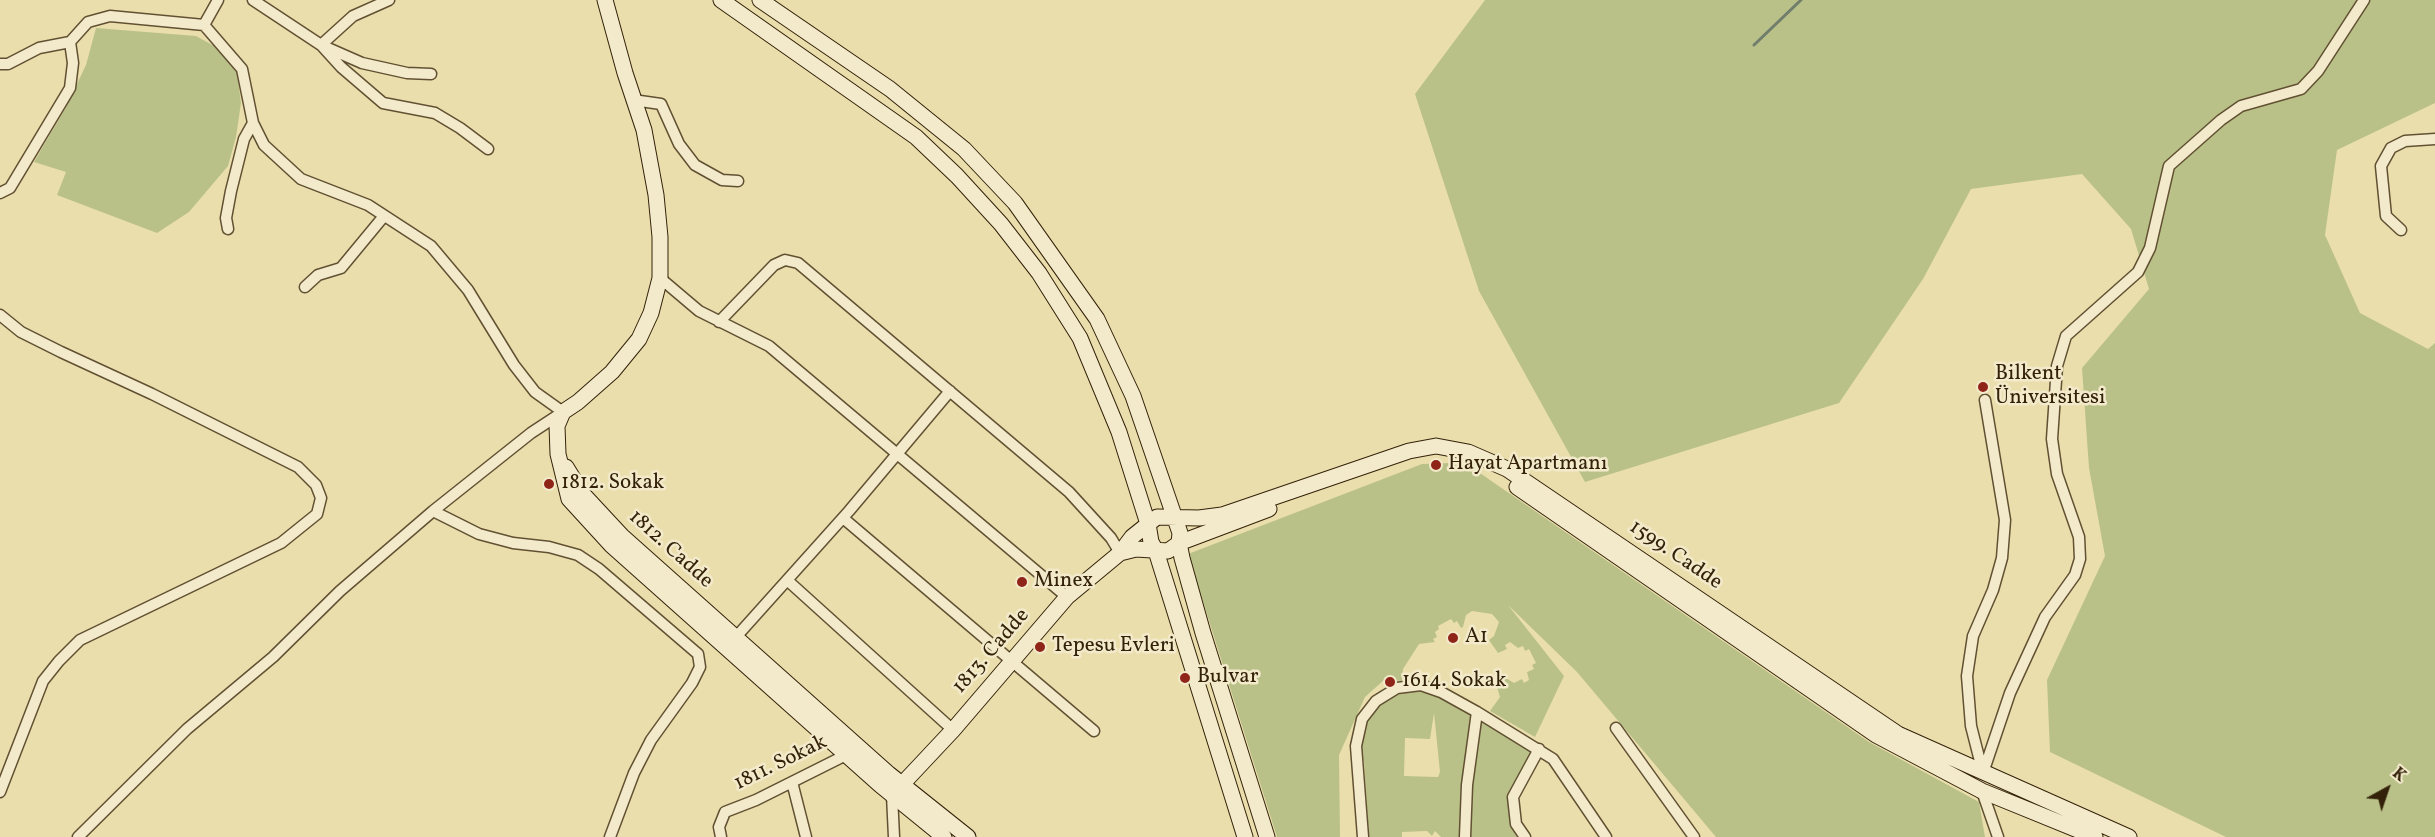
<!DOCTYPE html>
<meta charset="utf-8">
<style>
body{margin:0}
#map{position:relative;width:2435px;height:837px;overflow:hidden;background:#ebdead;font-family:Vollkorn,serif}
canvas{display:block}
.north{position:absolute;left:2357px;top:759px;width:60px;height:60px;-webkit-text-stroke:4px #f2eaca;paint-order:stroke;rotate:40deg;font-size:16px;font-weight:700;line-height:24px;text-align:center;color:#332209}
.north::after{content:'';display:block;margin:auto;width:21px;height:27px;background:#332209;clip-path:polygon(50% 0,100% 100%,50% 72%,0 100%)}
</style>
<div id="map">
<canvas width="2435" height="837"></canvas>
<div class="north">K</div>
</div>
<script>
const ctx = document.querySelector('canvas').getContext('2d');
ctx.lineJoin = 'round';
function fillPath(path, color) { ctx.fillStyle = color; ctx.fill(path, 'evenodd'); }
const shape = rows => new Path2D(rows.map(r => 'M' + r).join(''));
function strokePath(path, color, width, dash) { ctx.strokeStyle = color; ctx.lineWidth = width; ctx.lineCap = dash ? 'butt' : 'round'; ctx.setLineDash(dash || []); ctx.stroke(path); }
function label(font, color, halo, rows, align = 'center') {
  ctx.font = font + ' Vollkorn,serif'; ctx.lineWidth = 5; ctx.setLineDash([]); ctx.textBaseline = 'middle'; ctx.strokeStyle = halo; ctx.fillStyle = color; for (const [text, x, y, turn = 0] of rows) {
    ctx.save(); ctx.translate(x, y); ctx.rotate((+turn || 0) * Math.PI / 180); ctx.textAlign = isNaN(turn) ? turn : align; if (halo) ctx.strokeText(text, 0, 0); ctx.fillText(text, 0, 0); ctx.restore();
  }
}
const green = shape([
 [1485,0,2435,0,2435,103,2337,150,2325,235,2360,313,2428,349,2435,343,2435,837,2226,837,2050,752,2047,680,2105,556,2089,468,2082,368,2149,289,2131,229,2082,174,1971,189,1923,279,1839,403,1585,482,1479,291,1415,94],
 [96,28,196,36,218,48,237,73,241,103,236,137,228,166,189,212,157,233,57,195,66,172,34,162,65,109,86,65],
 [1451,463,1477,471,1869,742,1979,802,1985,837,1716,837,1577,672,1508,605,1564,676,1535,737,1490,711,1500,697,1496,684,1504,677,1514,683,1522,679,1524,683,1529,680,1527,672,1534,669,1532,665,1536,663,1529,649,1525,651,1523,646,1518,648,1510,642,1505,645,1507,649,1498,653,1489,640,1494,636,1499,622,1492,614,1472,611,1466,615,1463,627,1461,628,1457,621,1454,623,1451,619,1438,626,1439,629,1435,632,1437,637,1433,639,1435,642,1419,644,1403,669,1402,681,1384,680,1365,697,1339,755,1340,837,1277,837,1188,554,1422,464],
 [1421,685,1539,749,1513,797,1524,837,1441,837,1435,831,1432,836,1427,831,1402,832,1402,837,1369,837,1364,761,1357,761,1362,719,1397,688],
 [1434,713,1440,772,1438,777,1404,776,1405,738,1430,739]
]);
const stream = shape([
 [1754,45,1801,0]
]);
const street = shape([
 [253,0,321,45,362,63,407,73,431,74],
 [204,25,218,0],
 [321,45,341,67,383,103,435,113,460,128,488,149],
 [321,45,353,16,389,0],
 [0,64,8,64,39,48,70,42,88,22,110,16,204,25,242,69,253,123,264,145,301,179,368,205,431,246,468,290,514,365,535,392,563,412,531,433,433,511,340,591,273,657,187,729,78,837],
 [633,100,661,104,679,144,695,165,722,180,738,181],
 [0,193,10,188,70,88,73,63,70,42],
 [228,229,226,218,231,191,244,139,253,123],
 [2401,230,2386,216,2381,166,2391,148,2405,141,2435,139],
 [660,278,699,311,769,346,1067,597],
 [305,287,318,275,341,268,384,216],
 [0,315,21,332,61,352,152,394,298,467,316,485,321,498,317,514,281,543,80,640,59,661,43,681,0,792],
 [719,322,774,265,785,260,798,263,1069,492,1111,538,1120,553],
 [433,511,479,534,513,543,549,547,578,555,599,569,698,654,700,667,692,683,651,740,634,773,610,837],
 [843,518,1094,731],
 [787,580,953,730],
 [736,637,849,511,950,391],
 [1616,728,1694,837],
 [1983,773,2010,693,2045,617,2075,575,2080,559,2079,537,2057,474,2052,439,2057,366,2066,336,2138,272,2150,248,2169,166,2221,120,2241,106,2301,89,2318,71,2364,0],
 [1983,773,1971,726,1967,676,1973,636,1993,590,2002,558,2005,520,1985,400],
 [792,782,806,837],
 [1982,791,1998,837],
 [892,795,894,837],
 [721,837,719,827,725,812,756,800,846,755],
 [1363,837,1356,746,1362,719,1376,701,1397,688,1421,685,1441,692,1477,712,1553,759,1606,837],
 [1465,837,1467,785,1477,712],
 [1525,837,1516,824,1513,797,1539,749]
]);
const secondary = shape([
 [605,0,625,73,644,130,656,195,660,237,660,278,651,313,639,339,612,372,578,402,563,412,557,426,558,454,569,499,612,546,880,785,944,837],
 [721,0,916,137,957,176,1001,224,1039,273,1080,338,1119,432,1148,524,1151,542,1156,551,1245,837],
 [760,0,890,89,964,149,1015,203,1097,319,1133,396,1180,533,1179,543,1168,551,1136,549,1120,553],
 [566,467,582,493,622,536,889,774,968,837],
 [1517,487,1876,735,1982,791,2095,837],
 [892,795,953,730,1067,597,1120,553,1132,537,1157,517,1199,518,1222,515,1409,451,1436,446,1468,452,1507,469,1898,734,2129,837],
 [1267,837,1203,633,1182,558,1179,543,1269,509]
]);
const markers = [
 [1983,387,6,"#8f2418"],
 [1436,465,6,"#8f2418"],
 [549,484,6,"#8f2418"],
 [1022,582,6,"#8f2418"],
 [1453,638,6,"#8f2418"],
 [1040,647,6,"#8f2418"],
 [1185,678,6,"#8f2418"],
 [1390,682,6,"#8f2418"]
];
const poiNames = [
 ["Bilkent",1995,375],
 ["Üniversitesi",1995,399],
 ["Hayat Apartmanı",1448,465],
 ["1812. Sokak",561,484],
 ["Minex",1034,582],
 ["A1",1465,638],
 ["Tepesu Evleri",1052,647],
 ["Bulvar",1197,678],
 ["1614. Sokak",1402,682]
];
const streetNames = [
 ["1812. Cadde",670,550,42],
 ["1599. Cadde",1675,556,34],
 ["1813. Cadde",992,652,-49],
 ["1811. Sokak",781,764,-26]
];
fillPath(green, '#b9c189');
strokePath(stream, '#707e6b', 3);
strokePath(street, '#615132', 13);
strokePath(secondary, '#332209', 17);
strokePath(street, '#f2eaca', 10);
strokePath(secondary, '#f2eaca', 15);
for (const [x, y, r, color] of markers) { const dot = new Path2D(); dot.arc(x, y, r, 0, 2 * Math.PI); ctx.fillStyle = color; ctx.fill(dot); strokePath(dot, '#f2eaca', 2); }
label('21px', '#332209', '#f2eaca', poiNames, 'left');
label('21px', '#332209', '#f2eaca', streetNames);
</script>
